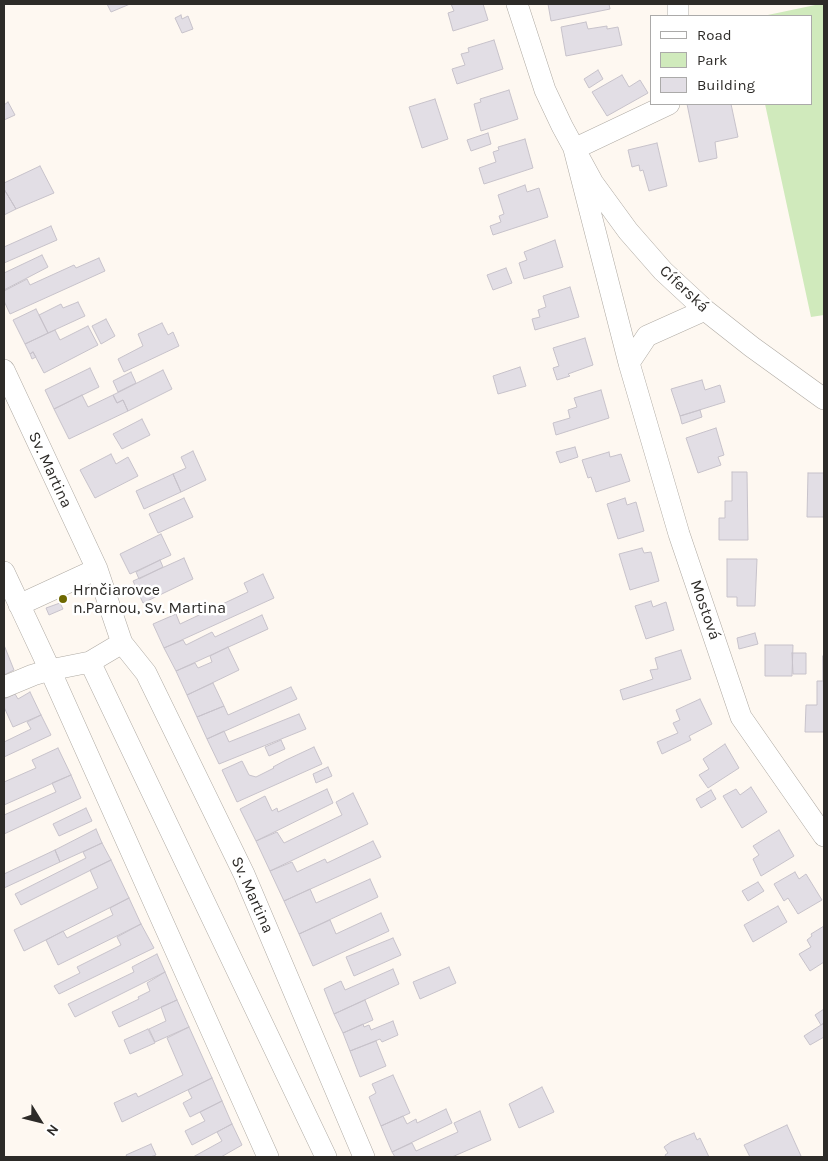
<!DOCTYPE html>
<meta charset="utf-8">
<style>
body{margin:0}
#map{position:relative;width:828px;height:1161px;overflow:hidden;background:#fef8f1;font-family:Karla,sans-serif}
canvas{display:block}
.frame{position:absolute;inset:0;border:5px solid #2d2b28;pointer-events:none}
.legend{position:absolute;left:650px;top:15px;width:162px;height:90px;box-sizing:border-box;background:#fff;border:1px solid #abaaa9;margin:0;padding:6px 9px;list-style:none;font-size:15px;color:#2d2b28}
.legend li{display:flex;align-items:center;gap:10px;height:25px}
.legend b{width:25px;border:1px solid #abaaa9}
.north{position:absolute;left:15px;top:1096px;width:50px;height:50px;-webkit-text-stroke:4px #fff;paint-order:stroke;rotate:126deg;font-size:14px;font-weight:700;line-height:20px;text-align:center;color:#2d2b28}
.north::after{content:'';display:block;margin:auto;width:18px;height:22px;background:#2d2b28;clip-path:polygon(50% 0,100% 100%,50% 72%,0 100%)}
</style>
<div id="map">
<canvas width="828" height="1161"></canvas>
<div class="frame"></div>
<ul class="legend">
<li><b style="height:6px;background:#fff"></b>Road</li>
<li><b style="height:14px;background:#d0eabc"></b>Park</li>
<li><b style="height:14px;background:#e2dee5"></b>Building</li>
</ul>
<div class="north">N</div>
</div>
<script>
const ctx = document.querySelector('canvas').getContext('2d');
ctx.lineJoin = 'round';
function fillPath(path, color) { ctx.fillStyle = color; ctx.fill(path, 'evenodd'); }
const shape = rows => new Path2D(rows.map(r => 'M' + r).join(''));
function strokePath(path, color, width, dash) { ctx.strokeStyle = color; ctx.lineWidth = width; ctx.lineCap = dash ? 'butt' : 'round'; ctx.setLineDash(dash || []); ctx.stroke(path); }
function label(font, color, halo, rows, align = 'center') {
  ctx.font = font + ' Karla,sans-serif'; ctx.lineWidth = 5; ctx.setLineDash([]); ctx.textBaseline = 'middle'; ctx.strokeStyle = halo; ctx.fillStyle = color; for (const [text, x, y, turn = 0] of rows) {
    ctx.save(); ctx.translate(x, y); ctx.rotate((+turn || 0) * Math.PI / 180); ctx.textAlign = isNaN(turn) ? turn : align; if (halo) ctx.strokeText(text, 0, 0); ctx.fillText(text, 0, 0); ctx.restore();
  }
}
const green = shape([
 [820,4,824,4,824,315,811,317,765,104,812,104,812,16,763,16]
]);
const building = shape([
 [107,4,130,4,111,12,107,4],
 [451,4,483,4,488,20,453,31,448,13,454,11,451,4],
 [548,4,609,4,610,9,551,21,548,4],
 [181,15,182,19,188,16,193,29,182,33,175,18,181,15],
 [586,22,588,29,607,26,607,29,618,27,622,45,566,56,561,27,586,22],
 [494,40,503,69,457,84,452,69,465,65,461,54,469,52,468,48,494,40],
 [598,70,603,79,589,88,584,79,598,70],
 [622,75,629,87,640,80,648,93,607,116,592,92,622,75],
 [509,90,518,119,481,131,474,104,481,102,480,99,509,90],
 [435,99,448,139,422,148,409,107,435,99],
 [8,102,15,115,4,120,4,105,8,102],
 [687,104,731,104,738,137,715,142,717,158,699,162,687,104],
 [488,133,491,144,471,151,467,140,488,133],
 [525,139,533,168,484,184,479,168,496,162,493,152,499,150,498,147,525,139],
 [657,143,667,186,649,191,643,170,640,171,639,165,632,167,628,150,657,143],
 [40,166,54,193,16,209,4,189,4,183,40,166],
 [525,185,527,192,539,188,548,217,493,235,490,226,501,222,499,216,504,214,498,195,525,185],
 [4,189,16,209,4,215,4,189],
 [51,226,57,240,4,263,4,247,51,226],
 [555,240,563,267,524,279,519,263,527,260,524,252,555,240],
 [42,255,48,267,4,290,4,273,42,255],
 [99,258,105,271,10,314,4,301,4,291,27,279,30,285,74,265,76,268,99,258],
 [506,268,512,283,493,290,487,275,506,268],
 [570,287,579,317,535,330,532,319,540,317,538,310,546,307,543,296,570,287],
 [78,302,85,316,48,333,39,315,61,304,63,308,78,302],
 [36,309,48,333,25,344,13,320,36,309],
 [106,319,115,336,101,344,92,326,106,319],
 [162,323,168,335,173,332,179,346,124,372,118,359,143,346,138,334,162,323],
 [88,326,98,345,44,373,33,352,30,354,25,344,55,330,60,340,88,326],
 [585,338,593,365,568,374,570,376,557,380,553,368,559,366,553,348,585,338],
 [33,352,36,357,32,359,30,354,33,352],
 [520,367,526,386,498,394,493,376,520,367],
 [90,368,99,387,54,409,45,390,90,368],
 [163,370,172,389,128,411,123,400,117,403,113,395,163,370],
 [131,372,136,383,118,392,113,381,131,372],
 [702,380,705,390,720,385,725,402,680,416,671,389,702,380],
 [601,390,609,418,556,435,553,423,570,418,568,410,577,407,574,398,601,390],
 [82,395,88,407,113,395,117,403,123,400,128,411,69,439,54,409,82,395],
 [700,410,702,417,682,424,680,416,700,410],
 [142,419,150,435,122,449,113,434,142,419],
 [716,428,724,455,718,457,721,465,698,473,686,438,716,428],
 [575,447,578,457,560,463,556,452,575,447],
 [193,451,206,480,181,492,173,474,186,468,181,457,193,451],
 [609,452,610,457,621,454,630,481,596,492,591,477,588,478,582,460,609,452],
 [111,454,116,464,128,457,138,476,95,498,80,470,111,454],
 [732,472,747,472,748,540,719,540,719,518,725,518,725,501,732,501,732,472],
 [808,473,824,473,824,517,807,517,808,473],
 [173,474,181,492,144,509,136,491,173,474],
 [184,498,193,517,158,533,149,514,184,498],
 [625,498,627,505,636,502,644,531,618,539,607,504,625,498],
 [161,534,171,555,130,574,120,554,161,534],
 [642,548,644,553,651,552,659,581,630,590,619,554,642,548],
 [184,558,193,579,143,603,133,581,184,558],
 [727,559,757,559,755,606,737,606,737,597,727,597,727,559],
 [160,560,163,567,139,579,136,572,160,560],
 [263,574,274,598,164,648,153,624,176,614,180,624,248,592,244,583,263,574],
 [651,601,653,607,666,602,674,630,646,639,635,606,651,601],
 [60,603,63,609,49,615,46,608,60,603],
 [262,615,268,629,176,671,164,648,183,640,186,645,212,632,215,637,262,615],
 [755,633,758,644,739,649,737,638,755,633],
 [4,645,14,670,4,675,4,645],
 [765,645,793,645,792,676,765,676,765,645],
 [228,647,239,670,187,695,176,671,195,663,198,668,212,662,210,656,228,647],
 [681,650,691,679,623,700,620,690,653,679,650,670,658,669,655,658,681,650],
 [792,653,806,653,806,674,793,674,792,653],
 [823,656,824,732,805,732,806,705,817,705,817,681,823,681,823,656],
 [213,683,224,706,197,717,187,695,213,683],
 [291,687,297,699,207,739,197,717,224,706,228,715,291,687],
 [30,692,41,715,13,727,4,707,4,699,15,694,18,699,30,692],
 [700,699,712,724,689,736,691,740,662,754,657,742,678,733,673,723,680,720,676,710,700,699],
 [299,714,306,729,219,764,207,739,224,731,229,742,299,714],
 [41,715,51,735,4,757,4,742,31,729,27,722,41,715],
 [281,740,285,749,269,756,265,747,281,740],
 [725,744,739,768,708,788,699,775,709,769,703,759,725,744],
 [314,747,322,764,237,802,222,770,242,761,249,775,256,777,274,768,273,767,286,760,314,747],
 [58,748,71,775,4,805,4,782,36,768,32,760,58,748],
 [328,767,332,776,316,783,313,774,328,767],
 [71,775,81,798,4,834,4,815,56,792,52,783,71,775],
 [751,787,767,812,742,828,723,796,736,789,740,795,751,787],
 [327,789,333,803,256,841,240,809,265,796,272,811,277,808,278,812,327,789],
 [711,790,716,799,701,808,696,799,711,790],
 [353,793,368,824,270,871,256,841,277,832,284,843,342,815,336,802,353,793],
 [86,808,92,821,59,836,53,824,86,808],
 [96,829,102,843,60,862,55,850,96,829],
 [779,830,794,856,761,876,753,859,759,855,753,846,779,830],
 [373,841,381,857,284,901,270,871,292,862,297,872,325,859,327,863,373,841],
 [102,843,111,860,21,905,15,894,86,858,83,852,102,843],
 [55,850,60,862,4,888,4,874,55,850],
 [111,860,129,898,24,951,14,930,98,888,90,870,111,860],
 [795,872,799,879,806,874,822,900,798,914,788,898,784,901,774,884,795,872],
 [370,879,378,897,299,934,284,901,310,889,316,903,370,879],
 [758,882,764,891,748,901,742,891,758,882],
 [129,898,141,924,58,965,46,940,63,931,67,938,113,915,110,908,129,898],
 [778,906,787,922,753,942,744,925,778,906],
 [381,913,389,931,313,966,299,934,330,920,336,934,381,913],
 [141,924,154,948,59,994,54,986,80,973,77,967,121,945,117,937,141,924],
 [824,926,824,962,810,971,799,954,811,947,807,940,812,936,811,934,824,926],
 [393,938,401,955,354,976,346,957,393,938],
 [157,954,165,972,75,1017,68,1004,134,972,132,967,157,954],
 [449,967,456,983,420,999,413,982,449,967],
 [393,969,399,984,334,1014,324,989,341,981,345,990,393,969],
 [165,972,177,1000,119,1027,112,1012,139,999,138,997,150,991,147,983,165,972],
 [177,1000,189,1027,155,1042,149,1029,166,1021,161,1007,177,1000],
 [365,1000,373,1020,343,1033,334,1014,365,1000],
 [824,1009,824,1023,821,1025,815,1015,824,1009],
 [393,1021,398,1035,382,1042,380,1039,350,1051,343,1033,363,1024,364,1027,369,1025,371,1030,393,1021],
 [824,1023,824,1037,810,1045,804,1036,824,1023],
 [189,1027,212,1078,122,1122,114,1103,136,1093,138,1097,183,1075,167,1038,189,1027],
 [148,1029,155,1043,130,1054,124,1040,148,1029],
 [376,1041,386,1066,360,1077,350,1051,376,1041],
 [393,1075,410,1113,381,1126,369,1097,376,1093,372,1084,393,1075],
 [212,1078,222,1101,190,1117,183,1103,192,1098,188,1090,212,1078],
 [542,1087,554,1112,519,1128,509,1104,542,1087],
 [222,1101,232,1124,192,1145,185,1131,205,1121,200,1112,222,1101],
 [446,1109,452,1123,392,1152,381,1126,403,1116,407,1124,416,1119,417,1123,446,1109],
 [480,1111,491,1140,452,1157,395,1157,392,1152,412,1143,416,1151,458,1132,454,1123,480,1111],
 [232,1124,242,1145,221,1157,193,1157,222,1141,217,1132,232,1124],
 [787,1125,801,1156,798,1157,750,1157,744,1145,787,1125],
 [694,1133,697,1140,700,1138,709,1157,666,1157,665,1155,668,1153,664,1147,671,1142,694,1133],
 [151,1144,156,1155,150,1157,127,1157,126,1155,151,1144]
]);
const minor = shape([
 [517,4,545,90,562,126,593,183,628,231,663,271,705,310,752,347,824,399],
 [678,16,678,4],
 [574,149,629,363,679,534,741,717,824,836],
 [574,149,669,104],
 [629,363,647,336,705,310],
 [4,370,97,569,122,643,90,662,50,670,4,572],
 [19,605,97,569],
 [122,643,146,673,244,874,364,1157],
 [90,662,326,1157],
 [4,687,33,675,50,670,268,1157]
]);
const markers = [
 [63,599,5,"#6e6800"]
];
const streetNames = [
 ["Cíferská",684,289,43],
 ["Sv. Martina",50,470,65],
 ["Mostová",705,610,71],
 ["Sv. Martina",252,895,66]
];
const poiNames = [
 ["Hrnčiarovce",73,590],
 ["n.Parnou, Sv. Martina",73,608]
];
fillPath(green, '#d0eabc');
fillPath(building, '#e2dee5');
strokePath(building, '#c7c2ca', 1);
strokePath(minor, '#afaaa3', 22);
strokePath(minor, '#fff', 21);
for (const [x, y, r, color] of markers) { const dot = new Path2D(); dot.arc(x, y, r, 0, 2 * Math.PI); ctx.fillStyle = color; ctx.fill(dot); strokePath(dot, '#fff', 2); }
label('16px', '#2d2b28', '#fff', streetNames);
label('16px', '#2d2b28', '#fff', poiNames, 'left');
</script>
